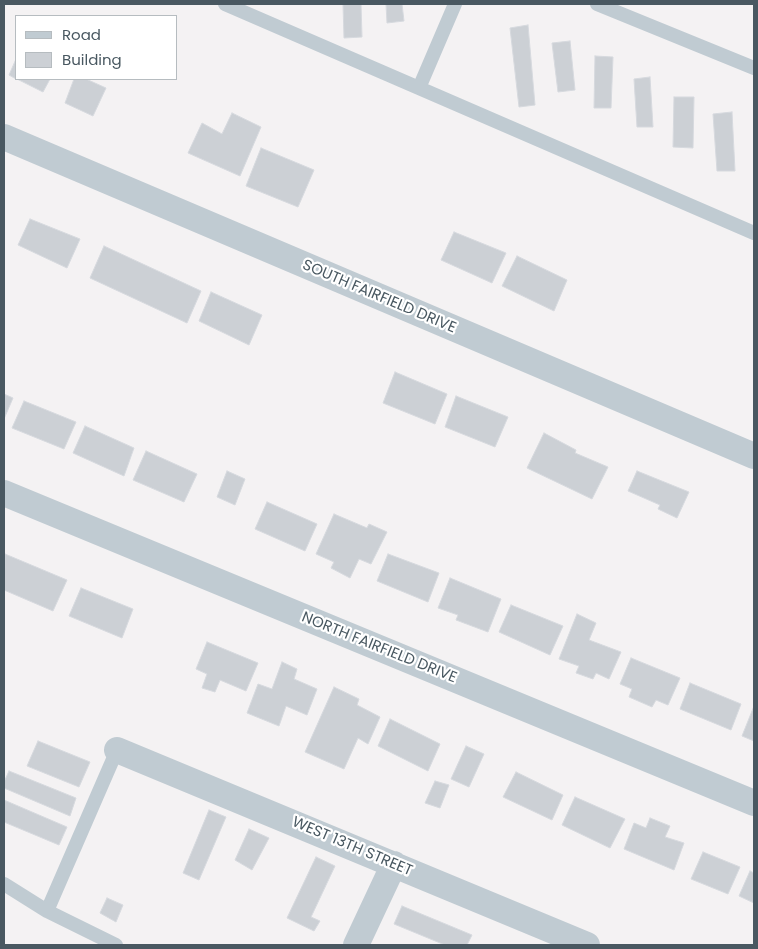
<!DOCTYPE html>
<style>
body{margin:0}
#map{position:relative;width:758px;height:949px;overflow:hidden;background:#f4f2f3;font-family:Poppins,sans-serif}
canvas{display:block}
.frame{position:absolute;inset:0;border:5px solid #495861;pointer-events:none}
.legend{position:absolute;left:15px;top:15px;width:162px;height:65px;box-sizing:border-box;background:#fff;border:1px solid #b6bcc0;margin:0;padding:6px 9px;list-style:none;font-size:15px;color:#495861}
.legend li{display:flex;align-items:center;gap:10px;height:25px}
.legend b{width:25px;border:1px solid #b6bcc0}
</style>
<div id="map">
<canvas width="758" height="949"></canvas>
<div class="frame"></div>
<ul class="legend">
<li><b style="height:6px;background:#c0cbd2"></b>Road</li>
<li><b style="height:14px;background:#ccd0d5"></b>Building</li>
</ul>
</div>
<script>
const ctx = document.querySelector('canvas').getContext('2d');
ctx.lineJoin = 'round';
function fillPath(path, color) { ctx.fillStyle = color; ctx.fill(path, 'evenodd'); }
const shape = rows => new Path2D(rows.map(r => 'M' + r).join(''));
function strokePath(path, color, width, dash) { ctx.strokeStyle = color; ctx.lineWidth = width; ctx.lineCap = dash ? 'butt' : 'round'; ctx.setLineDash(dash || []); ctx.stroke(path); }
function label(font, color, halo, rows, align = 'center') {
  ctx.font = font + ' Poppins,sans-serif'; ctx.lineWidth = 4.5; ctx.setLineDash([]); ctx.textBaseline = 'middle'; ctx.strokeStyle = halo; ctx.fillStyle = color; for (const [text, x, y, turn = 0] of rows) {
    ctx.save(); ctx.translate(x, y); ctx.rotate((+turn || 0) * Math.PI / 180); ctx.textAlign = isNaN(turn) ? turn : align; if (halo) ctx.strokeText(text, 0, 0); ctx.fillText(text, 0, 0); ctx.restore();
  }
}
const building = shape([
 [343,4,361,4,362,37,344,38,343,4],
 [386,4,402,4,404,21,387,23,386,4],
 [528,25,535,105,519,107,510,28,528,25],
 [570,41,575,90,558,92,552,43,570,41],
 [595,56,613,57,611,108,594,108,595,56],
 [16,59,16,79,9,75,16,59],
 [650,77,653,127,637,127,634,79,650,77],
 [17,79,50,79,43,92,17,79],
 [74,79,86,79,106,88,93,116,65,103,74,79],
 [674,97,694,97,693,148,673,147,674,97],
 [732,112,735,171,717,171,713,114,732,112],
 [232,113,261,127,240,176,188,153,202,123,222,134,232,113],
 [261,148,314,170,298,207,246,186,261,148],
 [30,219,80,239,67,268,18,245,30,219],
 [454,232,506,253,492,283,441,260,454,232],
 [104,246,201,291,187,323,90,278,104,246],
 [517,256,567,280,554,311,502,286,517,256],
 [211,292,262,315,249,345,199,321,211,292],
 [395,372,447,394,435,424,383,403,395,372],
 [4,394,13,398,4,419,4,394],
 [456,396,508,417,495,447,445,427,456,396],
 [24,401,76,422,64,449,12,428,24,401],
 [85,426,134,448,124,476,73,453,85,426],
 [544,433,576,450,575,453,608,467,592,499,527,468,544,433],
 [146,451,197,474,184,502,133,480,146,451],
 [227,471,245,479,235,505,217,497,227,471],
 [637,471,689,492,677,518,658,509,660,505,628,491,637,471],
 [267,502,317,524,305,551,255,529,267,502],
 [334,514,367,528,369,524,387,532,371,564,359,559,350,578,331,568,334,562,316,554,334,514],
 [5,554,67,580,53,611,4,590,5,554],
 [388,554,439,573,428,602,377,581,388,554],
 [450,578,501,599,488,632,456,620,458,615,438,608,450,578],
 [81,588,133,609,122,638,69,616,81,588],
 [511,605,563,626,550,655,499,632,511,605],
 [577,614,596,623,589,640,621,652,609,679,596,673,593,679,576,673,579,666,559,659,577,614],
 [207,642,258,663,246,691,220,680,215,692,202,688,207,674,196,669,207,642],
 [631,658,680,678,668,705,656,700,652,707,629,697,632,689,620,684,631,658],
 [282,662,297,669,294,679,317,689,307,715,286,706,279,726,247,713,258,684,272,689,282,662],
 [690,683,741,704,731,730,680,709,690,683],
 [334,687,359,699,357,705,380,717,368,744,358,738,344,769,305,752,334,687],
 [754,706,754,741,742,736,754,706],
 [390,719,440,744,428,771,378,746,390,719],
 [38,741,90,762,79,787,27,766,38,741],
 [466,746,484,754,469,787,451,779,466,746],
 [9,771,76,798,70,816,4,788,4,782,9,771],
 [516,772,563,795,552,820,503,797,516,772],
 [435,781,449,785,440,808,425,803,435,781],
 [575,797,625,819,610,848,562,825,575,797],
 [4,800,67,827,59,845,4,822,4,800],
 [209,810,226,817,199,880,183,873,209,810],
 [650,818,670,826,665,837,684,843,674,870,624,849,634,823,646,828,650,818],
 [249,829,269,838,252,870,235,860,249,829],
 [703,852,740,867,728,894,691,879,703,852],
 [316,857,335,866,311,917,320,921,314,931,287,918,316,857],
 [750,871,754,873,754,903,739,896,750,871],
 [107,898,123,905,116,922,100,913,107,898],
 [402,906,472,935,467,945,445,945,394,924,402,906]
]);
const service = shape([
 [225,4,419,88,754,233],
 [597,4,754,68],
 [419,88,455,4],
 [4,884,47,911,116,945],
 [47,911,117,750]
]);
const minor = shape([
 [4,137,754,456],
 [4,493,754,803],
 [117,750,587,945],
 [356,945,394,864]
]);
const streetNames = [
 ["SOUTH FAIRFIELD DRIVE",379,297,23],
 ["NORTH FAIRFIELD DRIVE",379,648,22],
 ["WEST 13TH STREET",352,847,23]
];
fillPath(building, '#ccd0d5');
strokePath(building, '#d6d9de', 1);
strokePath(service, '#c0cbd2', 14);
strokePath(minor, '#c0cbd2', 26);
label('15px', '#495861', '#fff', streetNames);
</script>
